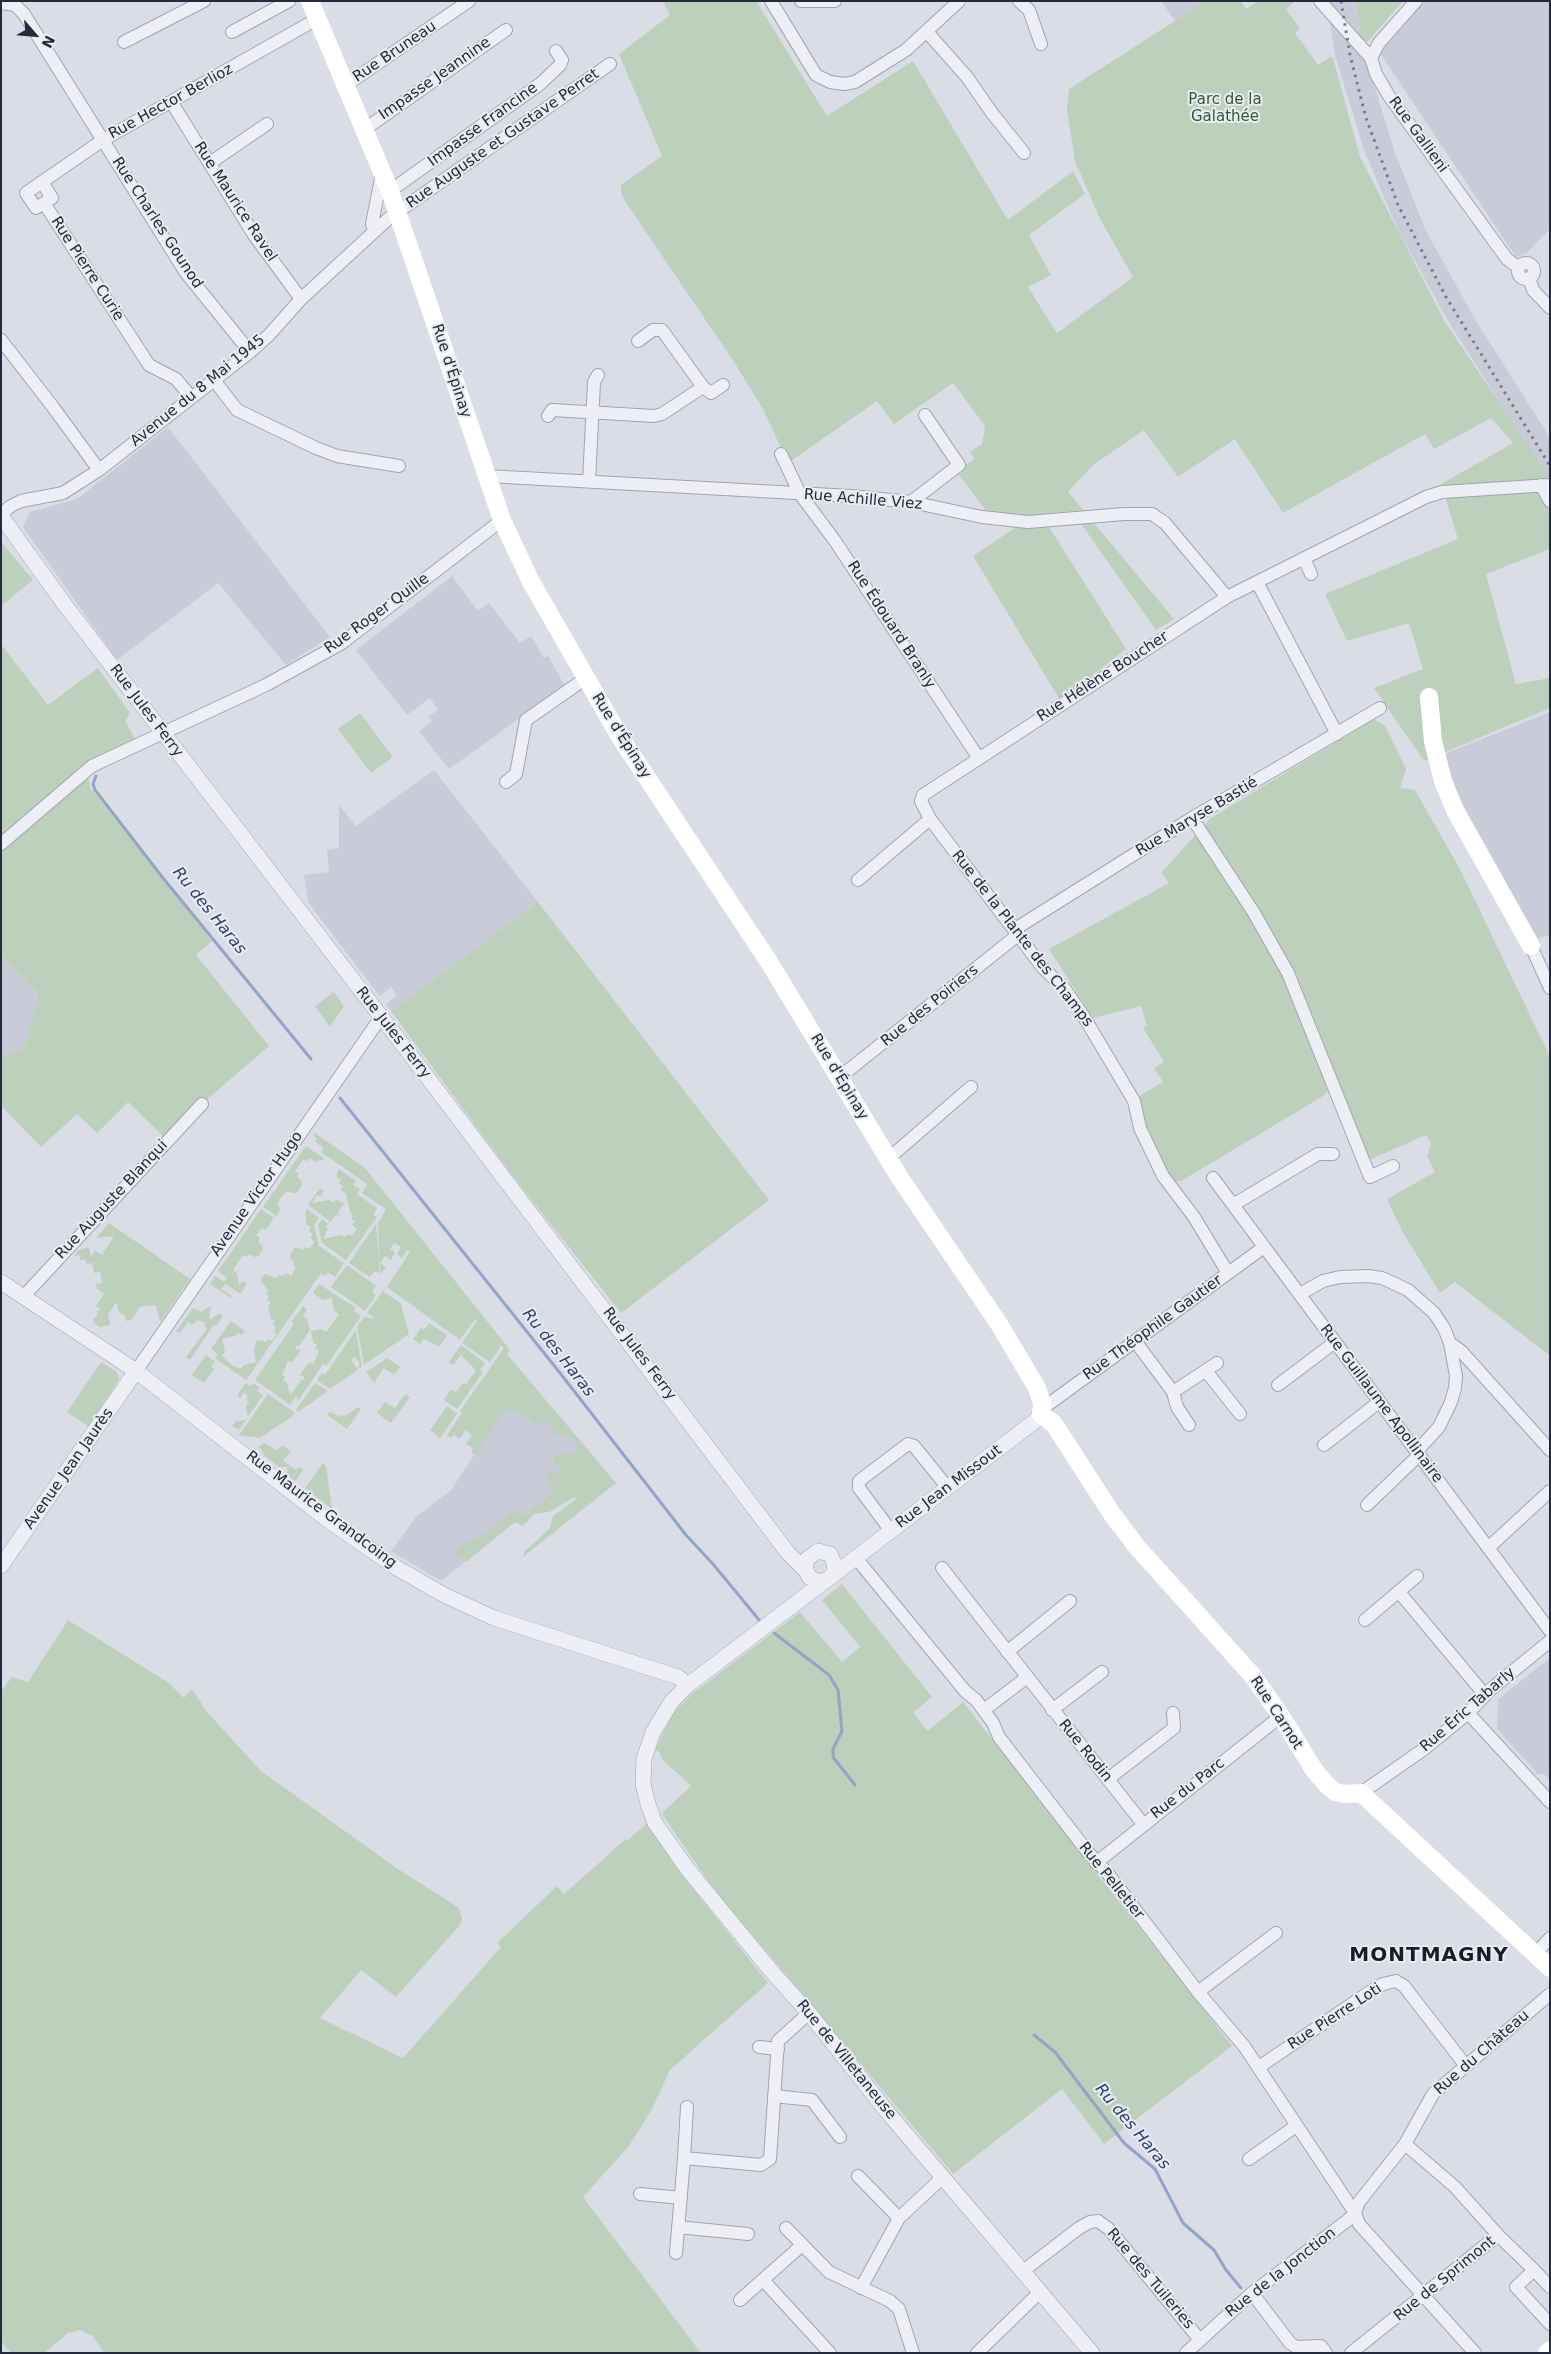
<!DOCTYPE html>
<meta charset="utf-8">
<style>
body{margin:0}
#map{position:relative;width:1551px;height:2354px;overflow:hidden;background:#dbdde6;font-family:"DejaVu Sans",sans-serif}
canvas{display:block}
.frame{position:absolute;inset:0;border:2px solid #25293c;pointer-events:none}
.north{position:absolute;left:10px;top:10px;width:50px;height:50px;-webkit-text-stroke:4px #eaecf4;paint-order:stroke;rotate:117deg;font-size:14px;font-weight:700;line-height:20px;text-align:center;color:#25293c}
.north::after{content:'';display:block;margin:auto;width:18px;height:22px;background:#25293c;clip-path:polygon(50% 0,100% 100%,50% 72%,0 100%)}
</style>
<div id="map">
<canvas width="1551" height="2354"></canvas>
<div class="frame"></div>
<div class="north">N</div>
</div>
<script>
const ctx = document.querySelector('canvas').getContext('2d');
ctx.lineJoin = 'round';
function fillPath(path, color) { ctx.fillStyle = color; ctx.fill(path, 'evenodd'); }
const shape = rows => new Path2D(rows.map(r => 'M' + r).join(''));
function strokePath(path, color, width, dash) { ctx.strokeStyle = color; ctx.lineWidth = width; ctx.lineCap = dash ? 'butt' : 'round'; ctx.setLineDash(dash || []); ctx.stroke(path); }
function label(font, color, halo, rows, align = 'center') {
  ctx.font = font + ' "DejaVu Sans",sans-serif'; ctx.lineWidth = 4; ctx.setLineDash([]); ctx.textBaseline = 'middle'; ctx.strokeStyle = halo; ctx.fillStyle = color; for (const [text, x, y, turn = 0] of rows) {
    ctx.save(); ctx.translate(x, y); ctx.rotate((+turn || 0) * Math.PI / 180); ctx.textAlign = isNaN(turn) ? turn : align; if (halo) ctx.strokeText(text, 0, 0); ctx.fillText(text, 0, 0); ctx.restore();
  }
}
const built = shape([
 [1161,1,1206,1,1176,22],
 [1326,1,1357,1,1361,42,1394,150,1426,231,1475,319,1550,438,1550,483,1447,319,1398,230,1364,150,1336,58],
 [1425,1,1550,1,1550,229,1527,253,1516,257,1380,53],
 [168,427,330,637,286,665,218,583,117,660,23,527,30,512,77,499],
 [452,576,478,611,489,603,520,643,531,636,544,658,548,656,565,686,449,769,419,731,432,721,429,716,438,710,430,698,407,715,356,650],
 [1550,712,1550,935,1538,939,1434,758],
 [434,770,538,902,391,1011,386,1005,397,995,391,987,380,996,358,968,308,902,304,875,329,872,327,850,339,848,339,805,356,826],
 [1,956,65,1022,1,1077],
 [507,1354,594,1459,441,1581,391,1551,416,1517,451,1490,482,1443,477,1413],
 [1550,1658,1550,1780,1544,1774,1538,1774,1497,1729,1498,1699]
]);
const green = shape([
 [663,1,756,1,827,116,913,61,1008,220,1073,171,1085,194,1029,235,1051,275,1028,287,1057,333,1133,277,1099,217,1075,161,1067,109,1069,89,1206,1,1241,1,1246,9,1258,1,1295,1,1286,9,1300,29,1295,33,1318,65,1330,57,1333,58,1360,157,1445,322,1548,475,1550,549,1486,574,1516,684,1550,678,1550,708,1424,761,1374,688,1423,669,1409,623,1347,641,1325,594,1458,539,1441,484,1513,443,1491,418,1434,449,1425,434,1283,513,1235,439,1178,477,1144,430,1093,465,1068,492,1174,619,1156,630,1072,511,1041,514,1126,649,1060,700,973,556,1015,528,1010,517,991,517,959,475,963,471,961,468,975,459,970,452,982,444,985,426,953,383,894,424,877,401,788,463,763,409,734,362,625,201,621,193,621,185,662,156,619,54,670,15],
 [1357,1,1403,1,1368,41,1361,42],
 [1,542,33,580,1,606],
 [1,644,48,705,98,668,130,713,125,721,135,738,88,763,1,837],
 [360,713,393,757,371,773,338,729],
 [1374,719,1385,726,1406,769,1400,788,1415,790,1461,871,1550,1057,1550,1356,1455,1282,1440,1293,1402,1231,1387,1199,1435,1172,1427,1156,1431,1144,1426,1135,1367,1161,1334,1086,1320,1098,1181,1181,1172,1182,1152,1147,1136,1098,1163,1082,1154,1068,1164,1062,1143,1028,1147,1026,1141,1006,1093,1018,1049,949,1169,883,1161,873,1211,818],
 [88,775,90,787,212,941,196,955,269,1046,205,1101,201,1098,164,1137,128,1102,97,1133,77,1114,41,1147,1,1106,1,1057,24,1050,39,995,1,956,1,849],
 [538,902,769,1200,621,1313,512,1175,391,1011],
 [334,992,344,1006,330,1027,315,1006],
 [315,1133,365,1168,510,1350,507,1354,616,1483,523,1557,524,1552,550,1528,553,1516,576,1499,575,1497,549,1512,534,1514,523,1526,515,1522,466,1562,453,1553,465,1543,489,1532,511,1511,515,1511,524,1515,553,1492,546,1482,546,1476,550,1472,558,1474,562,1469,554,1463,553,1457,560,1452,573,1454,577,1450,577,1444,571,1438,556,1435,549,1422,535,1424,527,1416,520,1415,515,1411,504,1411,475,1455,471,1452,473,1448,466,1444,472,1435,466,1430,459,1439,454,1435,451,1438,447,1435,462,1413,460,1411,504,1348,501,1346,490,1362,462,1343,477,1321,475,1319,460,1340,387,1287,410,1252,407,1250,402,1258,397,1254,401,1247,394,1243,390,1249,395,1253,391,1260,385,1256,380,1263,386,1267,381,1273,379,1258,378,1223,386,1209,362,1193,367,1184,321,1152,324,1148,315,1141,317,1138,313,1135],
 [306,1146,325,1159,315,1162,310,1158,307,1162,304,1159,295,1171,299,1174,297,1177,301,1180,302,1185,297,1193,292,1193,287,1191,281,1197,277,1205,281,1208,277,1216,263,1207],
 [339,1169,356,1181,353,1185,360,1189,357,1194,377,1208,373,1215,377,1217,346,1260,322,1243,318,1225,322,1219,328,1224,325,1227,328,1229,323,1239,341,1235,345,1237,348,1234,352,1236,357,1229,352,1225,355,1221,351,1219,353,1215,350,1212,346,1194,340,1190,343,1186,339,1183,341,1180,337,1178,337,1172],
 [320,1188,324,1191,320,1197,317,1195,312,1203,329,1200,334,1203,336,1199,344,1204,338,1212,339,1216,336,1214,331,1222,308,1205],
 [261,1209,274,1218,266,1230,262,1228,256,1235,260,1238,258,1242,262,1245,263,1249,259,1256,254,1257,249,1254,247,1257,243,1255,233,1270,237,1273,239,1285,243,1281,247,1284,240,1294,226,1284,221,1289,232,1296,231,1298,210,1284,215,1276,224,1282,227,1278,218,1271],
 [307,1209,319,1218,314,1225,319,1246,344,1263,335,1277,328,1272,325,1276,321,1273,246,1380,215,1358,218,1354,211,1349,231,1321,245,1331,242,1335,238,1332,235,1336,222,1339,225,1351,222,1356,232,1365,241,1369,244,1365,256,1362,254,1349,257,1340,266,1342,268,1339,272,1341,277,1334,274,1331,276,1327,273,1324,275,1321,271,1319,268,1307,271,1302,267,1300,269,1296,266,1293,268,1290,260,1280,265,1274,277,1278,279,1274,283,1276,286,1273,291,1276,296,1268,293,1266,295,1262,291,1260,290,1255,294,1248,299,1248,303,1250,306,1247,309,1249,315,1242,310,1238,313,1234,309,1231,311,1227,307,1225,305,1212],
 [109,1223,190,1279,160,1322,156,1305,140,1307,132,1320,126,1321,125,1316,119,1312,116,1302,108,1315,110,1325,100,1327,94,1323,93,1318,97,1317,97,1311,101,1310,96,1306,104,1294,97,1289,96,1284,102,1283,100,1272,94,1273,92,1263,87,1264,85,1259,80,1260,79,1255,74,1256,78,1250,89,1247,91,1257,95,1251,102,1255,114,1236,96,1238],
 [376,1224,380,1274,375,1271,370,1277,349,1263],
 [347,1265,376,1286,372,1292,376,1295,365,1311,331,1287],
 [319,1284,356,1308,354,1311,361,1316,326,1366,323,1364,299,1400,295,1397,290,1405,255,1380,294,1324,291,1322,303,1306,307,1309,303,1316,307,1319,310,1330,299,1346,295,1346,296,1349,301,1350,292,1363,288,1361,282,1374,285,1377,283,1380,287,1383,290,1395,301,1380,304,1380,304,1376,300,1375,309,1362,313,1364,319,1351,315,1348,317,1345,313,1342,311,1331,322,1329,326,1332,339,1314,334,1311,332,1298,323,1300,313,1293],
 [383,1291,401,1304,409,1334,364,1365,357,1327,365,1316,371,1319,373,1317,367,1313],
 [211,1306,209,1318,211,1319,219,1314,223,1316,216,1326,214,1325,190,1360,186,1357,207,1329,205,1327,205,1323,197,1320,192,1325,188,1322,180,1333,176,1331,193,1308,201,1312],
 [429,1323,447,1335,439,1347,424,1339,420,1344,413,1339,421,1328,424,1330],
 [356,1330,362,1367,360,1368,358,1366,360,1364,355,1357,351,1360,358,1370,330,1389,317,1380,322,1373,325,1375],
 [461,1345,485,1363,480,1370,483,1372,457,1409,444,1400,451,1389,456,1392,463,1383,466,1384,476,1370,461,1355,453,1365,449,1362],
 [206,1355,215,1362,211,1367,214,1369,204,1383,192,1375],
 [387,1358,400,1367,394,1375,384,1368,374,1383,366,1372],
 [101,1362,117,1372,119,1379,89,1427,67,1412],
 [246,1383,250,1386,253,1383,260,1388,257,1391,263,1395,239,1430,232,1426,235,1422,245,1420,248,1417,246,1406,249,1402,246,1400,248,1396,244,1393,240,1398,237,1395],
 [315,1383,328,1391,298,1412,296,1410],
 [268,1394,294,1412,294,1415,260,1438,239,1435],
 [405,1394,410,1397,391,1423,377,1413,385,1402,395,1408],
 [447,1406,457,1414,440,1438,430,1430],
 [358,1407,361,1409,347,1429,327,1415,330,1412,339,1416,347,1415],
 [264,1443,276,1450,283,1446,291,1451,283,1461,296,1470,299,1467,303,1470,295,1481,288,1475,287,1467,279,1467,264,1455,259,1447],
 [323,1463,326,1466,332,1509,305,1488],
 [842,1584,932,1697,913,1713,927,1730,929,1730,963,1702,1232,2046,1104,2144,1062,2089,953,2174,713,1888,664,1817,662,1813,691,1786,662,1759,659,1752,655,1750,673,1713,692,1694,800,1612,842,1662,860,1647,822,1600],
 [68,1620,169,1683,184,1698,192,1689,207,1712,261,1771,398,1869,459,1908,462,1919,459,1926,396,1997,361,1970,320,2018,403,2058,501,1947,497,1943,557,1886,564,1894,626,1839,628,1840,647,1823,679,1871,768,1983,670,2070,652,2109,629,2146,583,2197,701,2353,104,2353,93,2336,80,2330,68,2333,44,2353,11,2353,1,2342,1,1691,12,1677,28,1682]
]);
const stream = shape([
 [96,776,93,784,95,790,163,878,311,1059],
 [340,1098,560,1373,686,1535,713,1564,760,1621],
 [774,1633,829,1675,838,1690,842,1731,833,1749,833,1757,855,1785],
 [1034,2035,1055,2052,1124,2143,1155,2169,1183,2223,1214,2250,1226,2270,1241,2288]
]);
const minor = shape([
 [771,1,816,75,830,82,844,84,855,82,906,50,959,1],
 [801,1,835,1],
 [1019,1,1029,10,1041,44],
 [1320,1,1371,58,1376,74,1389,96,1507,259,1519,268],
 [1,3,15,5,24,14,186,273,250,352],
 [232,32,289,1],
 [927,32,967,77,992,113,1024,153],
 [124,42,204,1],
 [1371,58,1379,43,1416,1],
 [346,85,469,1],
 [172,103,254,235,301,299],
 [365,129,506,30],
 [210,163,267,124],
 [42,182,52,198,44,203],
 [390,191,540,84,560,65,562,60,556,51],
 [374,232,372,224,382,173],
 '1518 271a8 8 0 1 1 16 0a8 8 0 1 1-16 0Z',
 [1529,278,1533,290,1550,308],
 [1,340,53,407,99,470],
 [638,341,653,330,662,330,703,387,711,393,723,385],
 [214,380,237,410,316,448,337,456,399,466],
 [191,397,176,379,149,365,44,203,36,208,26,193,103,140,317,19],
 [548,416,552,410,654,416,662,414,703,387],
 [781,454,800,494,835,541,978,757],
 [487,476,851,496,911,502,982,517,1028,522,1124,514,1152,514,1165,523,1227,597],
 [589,481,594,382,598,375],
 [1541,485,1550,501],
 [911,502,959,465,925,415],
 [1,514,11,506,21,501,63,493,99,470,250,352,269,335,301,299,389,218,610,64],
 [1304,558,1311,574],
 [1257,582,1337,734],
 [506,782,516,774,526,720,586,678],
 [1192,818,1254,913,1288,973,1370,1177,1393,1166],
 [1,844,92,766,266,685,342,643,502,520],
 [858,880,930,819],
 [1015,929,1192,818,1380,708],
 [1531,946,1550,988],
 [840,1077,1019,934],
 [888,1159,971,1087],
 [1213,1178,1550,1631],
 [1233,1205,1318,1154,1333,1154],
 [1228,1273,1194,1217,1163,1176,1140,1128,1134,1101,1084,1017,1064,988,1043,968,930,819,921,801,923,795,1227,597,1426,497,1442,492,1550,485],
 [1300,1294,1323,1281,1340,1277,1368,1276,1382,1278,1408,1290,1434,1313,1444,1328,1450,1343,1456,1376,1455,1388,1451,1402,1439,1427,1417,1451],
 [23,1297,202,1104],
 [1135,1341,1173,1392,1177,1407,1189,1425],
 [1450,1343,1461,1351,1550,1450],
 [136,1371,381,1017],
 [1206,1371,1240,1414],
 [1278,1385,1335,1342],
 [1173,1392,1217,1363],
 [1042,1409,1264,1247],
 [1324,1445,1379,1402],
 [1367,1505,1419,1455],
 [891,1531,859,1488,859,1481,908,1444,914,1446,948,1488],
 [1488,1548,1550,1491],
 [856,1558,965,1691,976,1700,993,1723,999,1737,1087,1851,1109,1875,1198,1992,1244,2046,1355,2213,1359,2224,1475,2353],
 [942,1568,1143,1824],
 [1399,1592,1485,1695],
 [1365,1620,1417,1576],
 [1007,1652,1070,1601],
 [984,1710,1026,1678],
 [1052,1710,1102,1672],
 [1468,1713,1550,1802],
 [1108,1779,1174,1728,1173,1713],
 [1361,1793,1424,1749,1468,1713,1491,1689,1550,1641],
 [1096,1863,1281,1716],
 [1535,1954,1550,1938],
 [1198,1992,1276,1933],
 [759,2047,778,2049],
 [1259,2067,1368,1993,1383,1984,1396,1981,1404,1986,1466,2066],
 [774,2096,812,2100,840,2137],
 [1405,2144,1455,2187,1498,2235],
 [684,2158,687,2107],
 [1249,2159,1296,2126],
 [858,2176,899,2218],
 [640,2194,681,2198],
 [678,2227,748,2234],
 [786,2228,829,2272,890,2301,899,2309,913,2353],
 [676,2253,684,2158,761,2165,770,2159,778,2041,809,2013],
 [1023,2271,1079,2228,1090,2222,1098,2221,1109,2229,1200,2340],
 [763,2280,830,2353],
 [1550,2287,1534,2270,1516,2287,1550,2324],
 [861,2288,899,2218,943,2177],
 [1252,2293,1290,2343,1296,2347,1321,2346,1326,2353],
 [740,2300,801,2246],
 [977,2353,1041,2291],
 [1186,2353,1252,2293,1348,2220,1355,2213,1359,2202,1405,2144,1433,2094,1550,1994],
 [1351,2353,1498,2235,1534,2270]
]);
const tertiary = shape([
 [1,516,65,605,409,1053,788,1553,805,1570],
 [1,1282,136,1371,329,1521,397,1568,444,1595,494,1618,678,1677,688,1685],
 [1,1566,136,1371],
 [833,1575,835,1565,830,1554,818,1551,807,1559,805,1568,809,1577,818,1582,828,1579,1035,1421,1041,1414],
 [825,1581,688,1685,672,1701,653,1732,644,1759,643,1784,648,1804,655,1823,689,1871,773,1973,809,2013,889,2114,1092,2353]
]);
const secondary = shape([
 [310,1,390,191,502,520,530,580,620,737,769,962,900,1178,999,1324,1037,1388,1042,1403,1041,1414,1054,1424,1112,1514,1137,1547,1252,1675,1281,1716,1314,1770,1328,1786,1335,1792,1344,1794,1361,1793,1550,1968],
 [1429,697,1433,741,1443,781,1455,810,1531,946],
 [1547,2353,1550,2350]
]);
const rail = shape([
 [1341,1,1350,55,1366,118,1398,205,1446,297,1550,466]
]);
const streetNames = [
 ["Rue Bruneau",395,52,-34],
 ["Impasse Jeannine",435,79,-35],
 ["Rue Hector Berlioz",171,102,-29],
 ["Impasse Francine",483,125,-36],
 ["Rue Gallieni",1418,135,54],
 ["Rue Auguste et Gustave Perret",503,139,-35],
 ["Rue Maurice Ravel",235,202,57],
 ["Rue Charles Gounod",157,223,57],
 ["Rue Pierre Curie",87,269,57],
 ["Rue d'Épinay",451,371,72],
 ["Avenue du 8 Mai 1945",198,391,-39],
 ["Rue Achille Viez",863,500,5],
 ["Rue Roger Quille",377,614,-36],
 ["Rue Édouard Branly",891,625,57],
 ["Rue Hélène Boucher",1103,677,-33],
 ["Rue Jules Ferry",146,711,53],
 ["Rue d'Épinay",621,736,58],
 ["Rue Maryse Bastié",1197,817,-31],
 ["Rue de la Plante des Champs",1022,939,52],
 ["Rue des Poiriers",930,1006,-39],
 ["Rue Jules Ferry",393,1033,52],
 ["Rue d'Épinay",839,1077,59],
 ["Avenue Victor Hugo",257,1194,-55],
 ["Rue Auguste Blanqui",112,1200,-47],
 ["Rue Théophile Gautier",1153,1328,-36],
 ["Rue Jules Ferry",639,1354,53],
 ["Rue Guillaume Apollinaire",1381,1404,53],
 ["Avenue Jean Jaurès",69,1469,-55],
 ["Rue Jean Missout",949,1487,-37],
 ["Rue Maurice Grandcoing",321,1510,37],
 ["Rue Éric Tabarly",1468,1710,-41],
 ["Rue Carnot",1276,1713,57],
 ["Rue Rodin",1085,1751,51],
 ["Rue du Parc",1188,1789,-38],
 ["Rue Pelletier",1111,1881,51],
 ["Rue Pierre Loti",1335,2017,-33],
 ["Rue du Château",1482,2053,-41],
 ["Rue de Villetaneuse",846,2060,51],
 ["Rue de la Jonction",1281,2273,-38],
 ["Rue des Tuileries",1150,2279,50],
 ["Rue de Sprimont",1445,2279,-39]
];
const parkNames = [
 ["Parc de la",1225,100],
 ["Galathée",1225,117]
];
const waterNames = [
 ["Ru des Haras",209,911,51],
 ["Ru des Haras",558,1353,52],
 ["Ru des Haras",1132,2127,50]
];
const districtNames = [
 ["MONTMAGNY",1429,1956]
];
fillPath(built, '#c9ccd8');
fillPath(green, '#bdd0bc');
strokePath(stream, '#94a4c8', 3);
strokePath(minor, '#a1a3b0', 14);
strokePath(tertiary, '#a1a3b0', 16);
strokePath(minor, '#eeeff4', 12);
strokePath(tertiary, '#eeeff4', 15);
strokePath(secondary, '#fff', 18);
strokePath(rail, '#747a90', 3, [2.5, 5]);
label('15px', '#25293c', '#eaecf4', streetNames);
label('15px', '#325832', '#eaecf4', parkNames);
label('italic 16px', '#2e4071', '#eaecf4', waterNames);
ctx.letterSpacing = '1px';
label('bold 20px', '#171b2d', '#eaecf4', districtNames);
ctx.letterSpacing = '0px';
</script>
